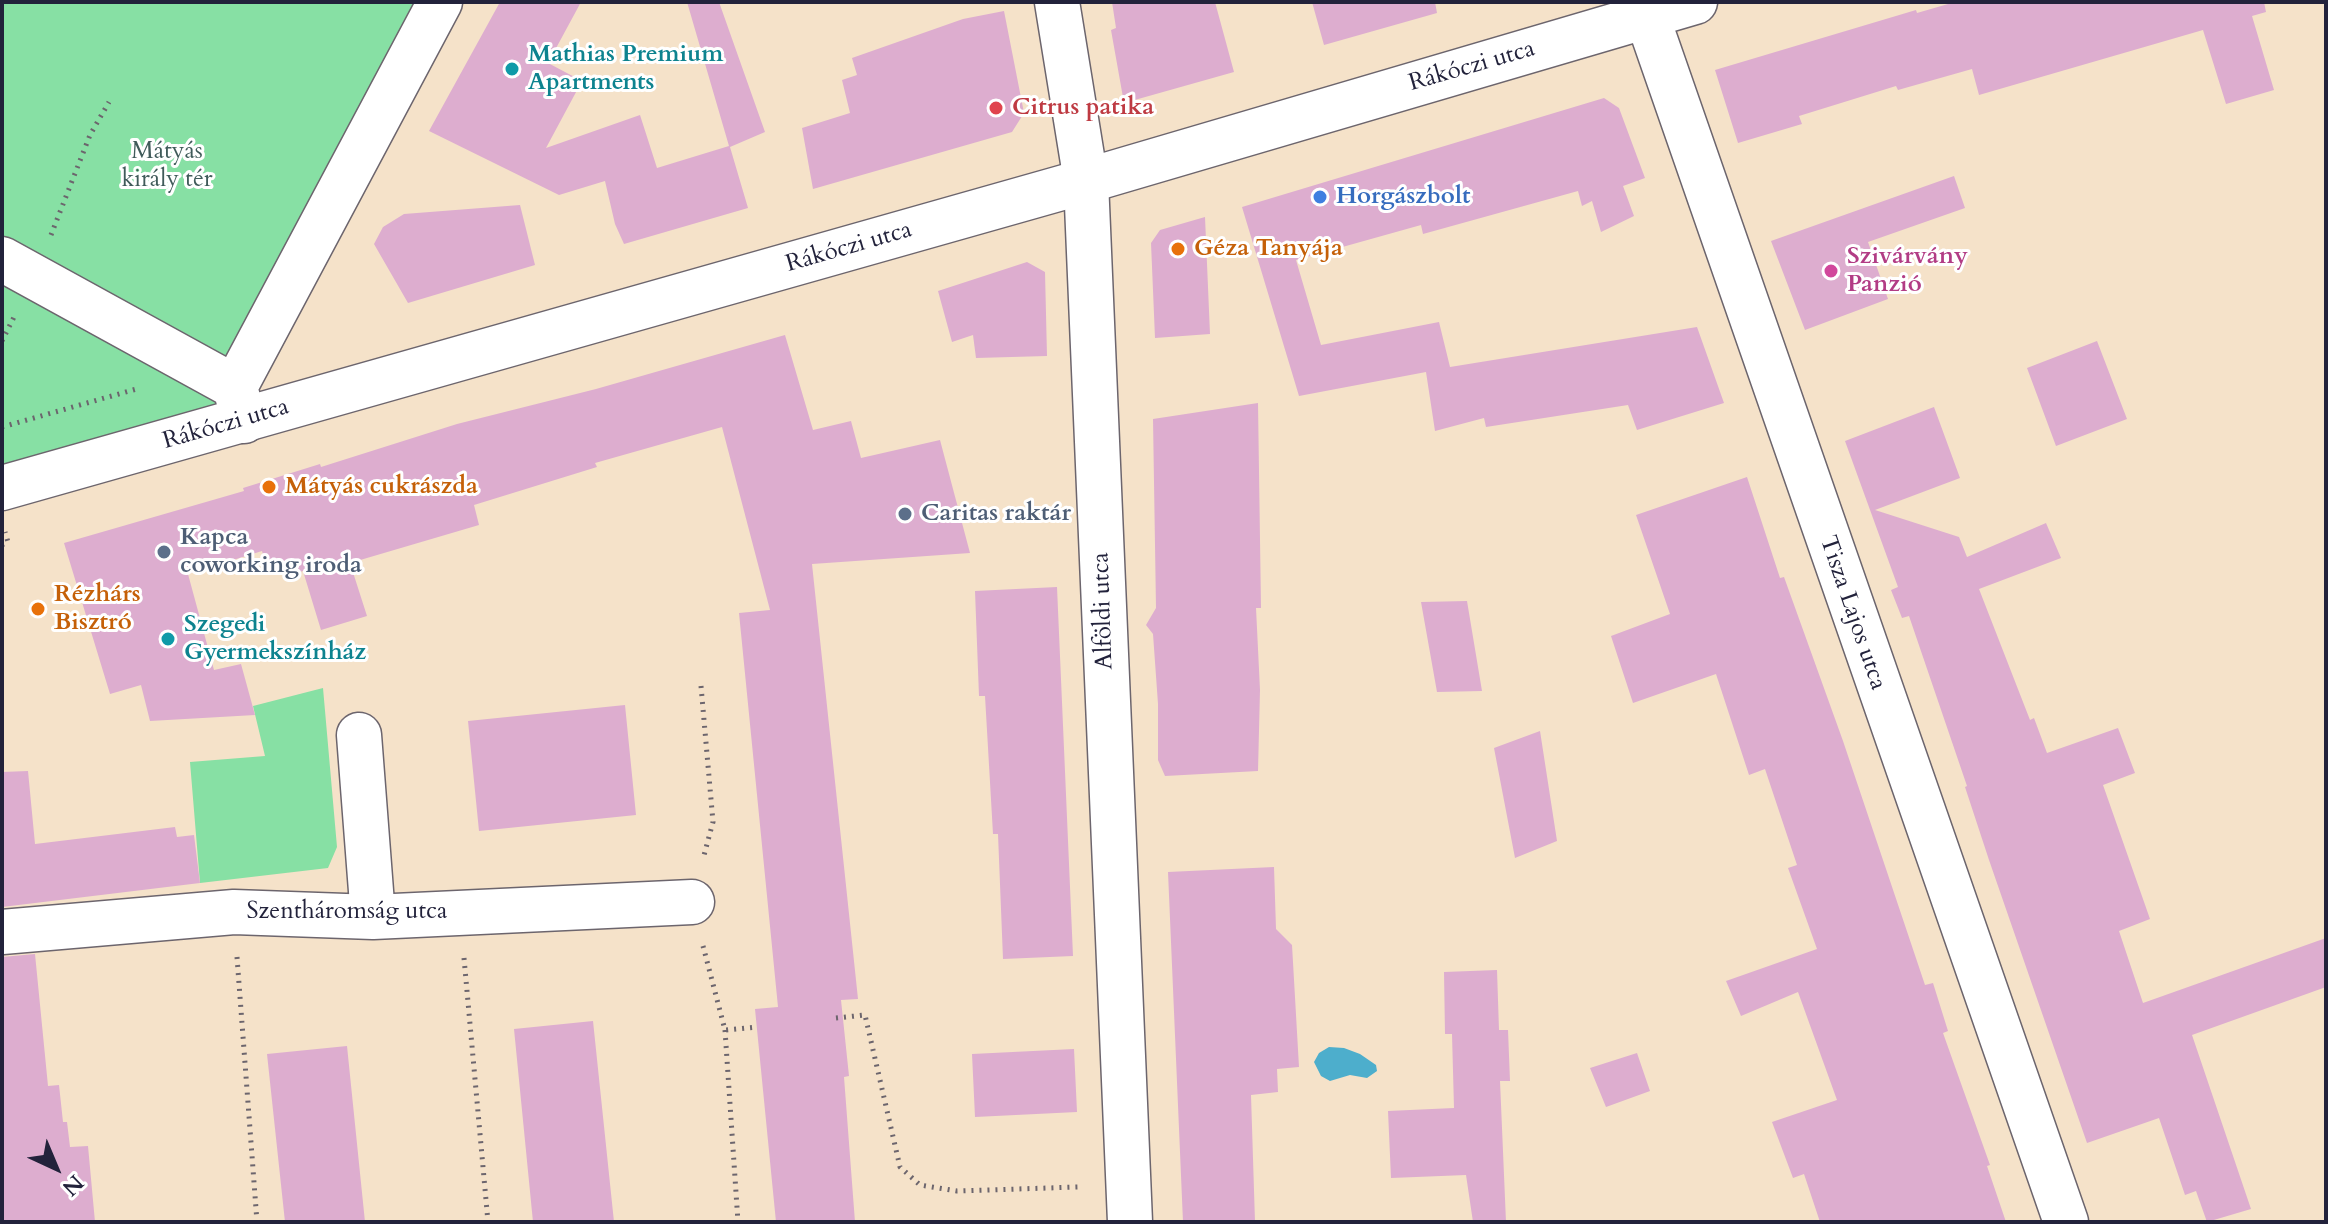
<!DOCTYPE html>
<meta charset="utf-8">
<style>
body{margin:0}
#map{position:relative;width:2328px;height:1224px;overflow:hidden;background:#f5e2c9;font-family:Cardo,serif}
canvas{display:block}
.frame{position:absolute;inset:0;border:4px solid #22223b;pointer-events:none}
.north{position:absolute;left:16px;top:1128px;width:80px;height:80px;-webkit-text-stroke:6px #fff;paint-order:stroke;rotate:136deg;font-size:22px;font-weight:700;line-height:32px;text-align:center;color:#22223b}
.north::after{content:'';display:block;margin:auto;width:28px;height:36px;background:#22223b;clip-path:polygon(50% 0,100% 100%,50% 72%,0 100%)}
</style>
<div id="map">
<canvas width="2328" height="1224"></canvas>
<div class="frame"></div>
<div class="north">N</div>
</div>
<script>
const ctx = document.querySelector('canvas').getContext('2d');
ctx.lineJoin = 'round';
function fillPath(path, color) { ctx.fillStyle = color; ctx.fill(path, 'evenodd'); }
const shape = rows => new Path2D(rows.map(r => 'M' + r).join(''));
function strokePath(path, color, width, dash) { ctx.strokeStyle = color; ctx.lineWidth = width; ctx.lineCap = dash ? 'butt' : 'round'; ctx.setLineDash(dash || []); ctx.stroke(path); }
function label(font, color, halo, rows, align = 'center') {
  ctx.font = font + ' Cardo,serif'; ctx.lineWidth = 6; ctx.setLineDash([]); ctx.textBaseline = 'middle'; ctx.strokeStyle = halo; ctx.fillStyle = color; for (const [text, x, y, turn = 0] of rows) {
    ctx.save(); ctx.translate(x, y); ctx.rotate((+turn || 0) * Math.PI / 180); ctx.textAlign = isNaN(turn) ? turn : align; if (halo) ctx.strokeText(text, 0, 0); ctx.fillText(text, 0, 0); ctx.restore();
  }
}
const green = shape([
 [2,2,440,2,244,421,2,488],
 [323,688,337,847,328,868,200,883,190,762,265,756,253,706]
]);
const water = shape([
 [1329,1047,1344,1048,1360,1054,1376,1065,1377,1071,1367,1078,1350,1075,1330,1081,1321,1076,1314,1062,1319,1053]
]);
const building = shape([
 [500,2,581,2,548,63,582,81,546,148,640,115,657,168,729,146,687,2,719,2,765,132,730,147,748,208,624,244,615,224,605,181,559,195,429,131],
 [1112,2,1215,2,1234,72,1124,103,1111,30,1116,28],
 [1312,2,1435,2,1437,13,1324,45],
 [1955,2,2264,2,2266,12,2252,16,2274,90,2226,104,2203,30,1979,95,1972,69,1898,90,1896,86,1799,116,1802,124,1738,143,1715,70,1916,10,1917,13],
 [1004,11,1024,113,1012,132,813,189,802,128,850,113,842,80,857,75,852,58,963,19],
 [1604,98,1619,108,1645,178,1623,186,1634,216,1601,232,1592,201,1582,206,1578,191,1423,234,1421,225,1296,260,1321,345,1439,322,1450,367,1697,327,1724,403,1637,430,1628,405,1486,427,1484,418,1435,431,1426,372,1299,396,1242,207],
 [1954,176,1965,208,1868,242,1888,299,1805,330,1771,241],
 [520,205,535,265,408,303,374,244,383,227,404,214],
 [1205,217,1210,334,1155,338,1151,243,1160,230],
 [1027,262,1045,272,1047,356,976,358,973,335,952,342,938,291],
 [785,335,813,430,851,421,861,458,940,440,970,553,812,564,858,999,841,1000,849,1076,844,1077,855,1222,776,1222,755,1009,778,1007,739,613,770,610,722,427,595,463,597,467,474,505,479,525,350,563,367,616,321,630,303,571,294,574,290,562,267,569,262,551,188,574,214,670,241,664,255,715,150,721,141,685,110,694,64,543,244,491,243,488,320,464,321,467,457,424,596,389],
 [2097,341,2127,419,2056,446,2027,368],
 [1258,403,1261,608,1256,608,1260,690,1258,771,1165,776,1158,760,1158,704,1153,634,1146,625,1156,608,1153,419],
 [1934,407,1960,478,1875,510,1959,537,1967,557,2046,523,2061,558,1979,589,2030,720,2034,718,2047,753,2118,728,2135,773,2103,785,2150,919,2119,931,2143,1003,2326,938,2326,987,2192,1035,2251,1209,2207,1222,2196,1191,2185,1195,2159,1118,2087,1143,1989,860,1965,787,1967,786,1909,616,1902,618,1891,590,1898,587,1845,441],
 [1747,477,1780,578,1784,577,1843,741,1925,985,1933,983,1948,1031,1943,1033,1990,1165,1987,1166,2006,1222,1820,1222,1804,1174,1793,1178,1772,1122,1837,1100,1798,992,1741,1016,1726,981,1817,949,1788,868,1797,865,1765,769,1749,775,1716,674,1633,703,1611,636,1670,614,1636,515],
 [1057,587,1073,956,1003,959,998,834,993,834,985,696,979,696,975,591],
 [1467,601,1482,691,1437,692,1421,602],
 [625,705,636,815,479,831,468,721],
 [1540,731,1557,841,1515,858,1494,748],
 [28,771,35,844,175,827,177,837,194,835,200,883,2,907,2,772],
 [1274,867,1276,929,1292,945,1299,1067,1277,1069,1278,1092,1251,1095,1255,1222,1183,1222,1168,872],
 [35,954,48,1086,59,1085,63,1122,67,1122,70,1147,88,1146,95,1222,2,1222,2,957],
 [1497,970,1499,1030,1508,1030,1510,1081,1500,1081,1506,1222,1473,1222,1466,1175,1391,1178,1388,1111,1454,1108,1452,1034,1445,1034,1444,972],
 [593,1021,614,1222,533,1222,514,1029],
 [347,1046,365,1222,285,1222,267,1054],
 [1074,1049,1077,1112,975,1117,972,1054],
 [1637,1053,1650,1091,1606,1107,1590,1068]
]);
const path = shape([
 [51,235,90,135,109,102],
 [2,341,14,317],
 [2,427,140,388],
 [2,545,8,542,5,532],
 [701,686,713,822,703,859],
 [703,946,725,1030,757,1027],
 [237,957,257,1222],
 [464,958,488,1222],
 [836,1018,865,1015,900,1167,920,1185,957,1191,1078,1187],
 [725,1030,738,1222]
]);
const street = shape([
 [1057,2,1086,181,1130,1222],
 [1642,2,2066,1222],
 [2,259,235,387],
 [244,421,235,387,440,2],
 [359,735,373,917],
 [2,932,234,912,373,917,692,902]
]);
const secondary = shape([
 [2,488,1086,181,1695,2]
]);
const markers = [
 [512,69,8,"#0f9aa8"],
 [996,108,8,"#e0444e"],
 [1320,197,8,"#3f7fe0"],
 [1178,249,8,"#e8710a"],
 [1831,271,8,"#d1479c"],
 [269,487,8,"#e8710a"],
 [905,514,8,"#5c6f8a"],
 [164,552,8,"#5c6f8a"],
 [38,609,8,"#e8710a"],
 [168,639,8,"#0f9aa8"]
];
const cultureNames = [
 ["Mathias Premium",528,55],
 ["Apartments",528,83],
 ["Szegedi",184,625],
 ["Gyermekszínház",184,653]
];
const streetNames = [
 ["Rákóczi utca",1472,67,-16],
 ["Rákóczi utca",849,248,-16],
 ["Rákóczi utca",226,425,-16],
 ["Alföldi utca",1104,611,-92],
 ["Tisza Lajos utca",1852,613,71],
 ["Szentháromság utca",347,912]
];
const healthNames = [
 ["Citrus patika",1012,108]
];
const parkNames = [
 ["Mátyás",167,152],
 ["király tér",167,180]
];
const shopNames = [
 ["Horgászbolt",1336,197]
];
const foodNames = [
 ["Géza Tanyája",1194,249],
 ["Mátyás cukrászda",285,487],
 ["Rézhárs",54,595],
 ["Bisztró",54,623]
];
const hotelNames = [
 ["Szivárvány",1847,257],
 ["Panzió",1847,285]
];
const serviceNames = [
 ["Caritas raktár",921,514],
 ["Kapca",180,538],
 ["coworking iroda",180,566]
];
fillPath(green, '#87e0a4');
fillPath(water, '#4daecc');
fillPath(building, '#ddadcf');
strokePath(street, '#6c656d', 47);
strokePath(secondary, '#6c656d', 47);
strokePath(path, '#6c656d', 5, [2, 6]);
strokePath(street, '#fff', 44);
strokePath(secondary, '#fff', 44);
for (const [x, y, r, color] of markers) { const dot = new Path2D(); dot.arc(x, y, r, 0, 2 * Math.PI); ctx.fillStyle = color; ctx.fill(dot); strokePath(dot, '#fff', 3); }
label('bold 24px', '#0d838f', '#fff', cultureNames, 'left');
label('24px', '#22223b', '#fff', streetNames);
label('bold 24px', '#be3a42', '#fff', healthNames, 'left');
label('24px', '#405b5a', '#fff', parkNames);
label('bold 24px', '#366cbe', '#fff', shopNames, 'left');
label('bold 24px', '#c56008', '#fff', foodNames, 'left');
label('bold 24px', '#b23c85', '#fff', hotelNames, 'left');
label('bold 24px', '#4e5e75', '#fff', serviceNames, 'left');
</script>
